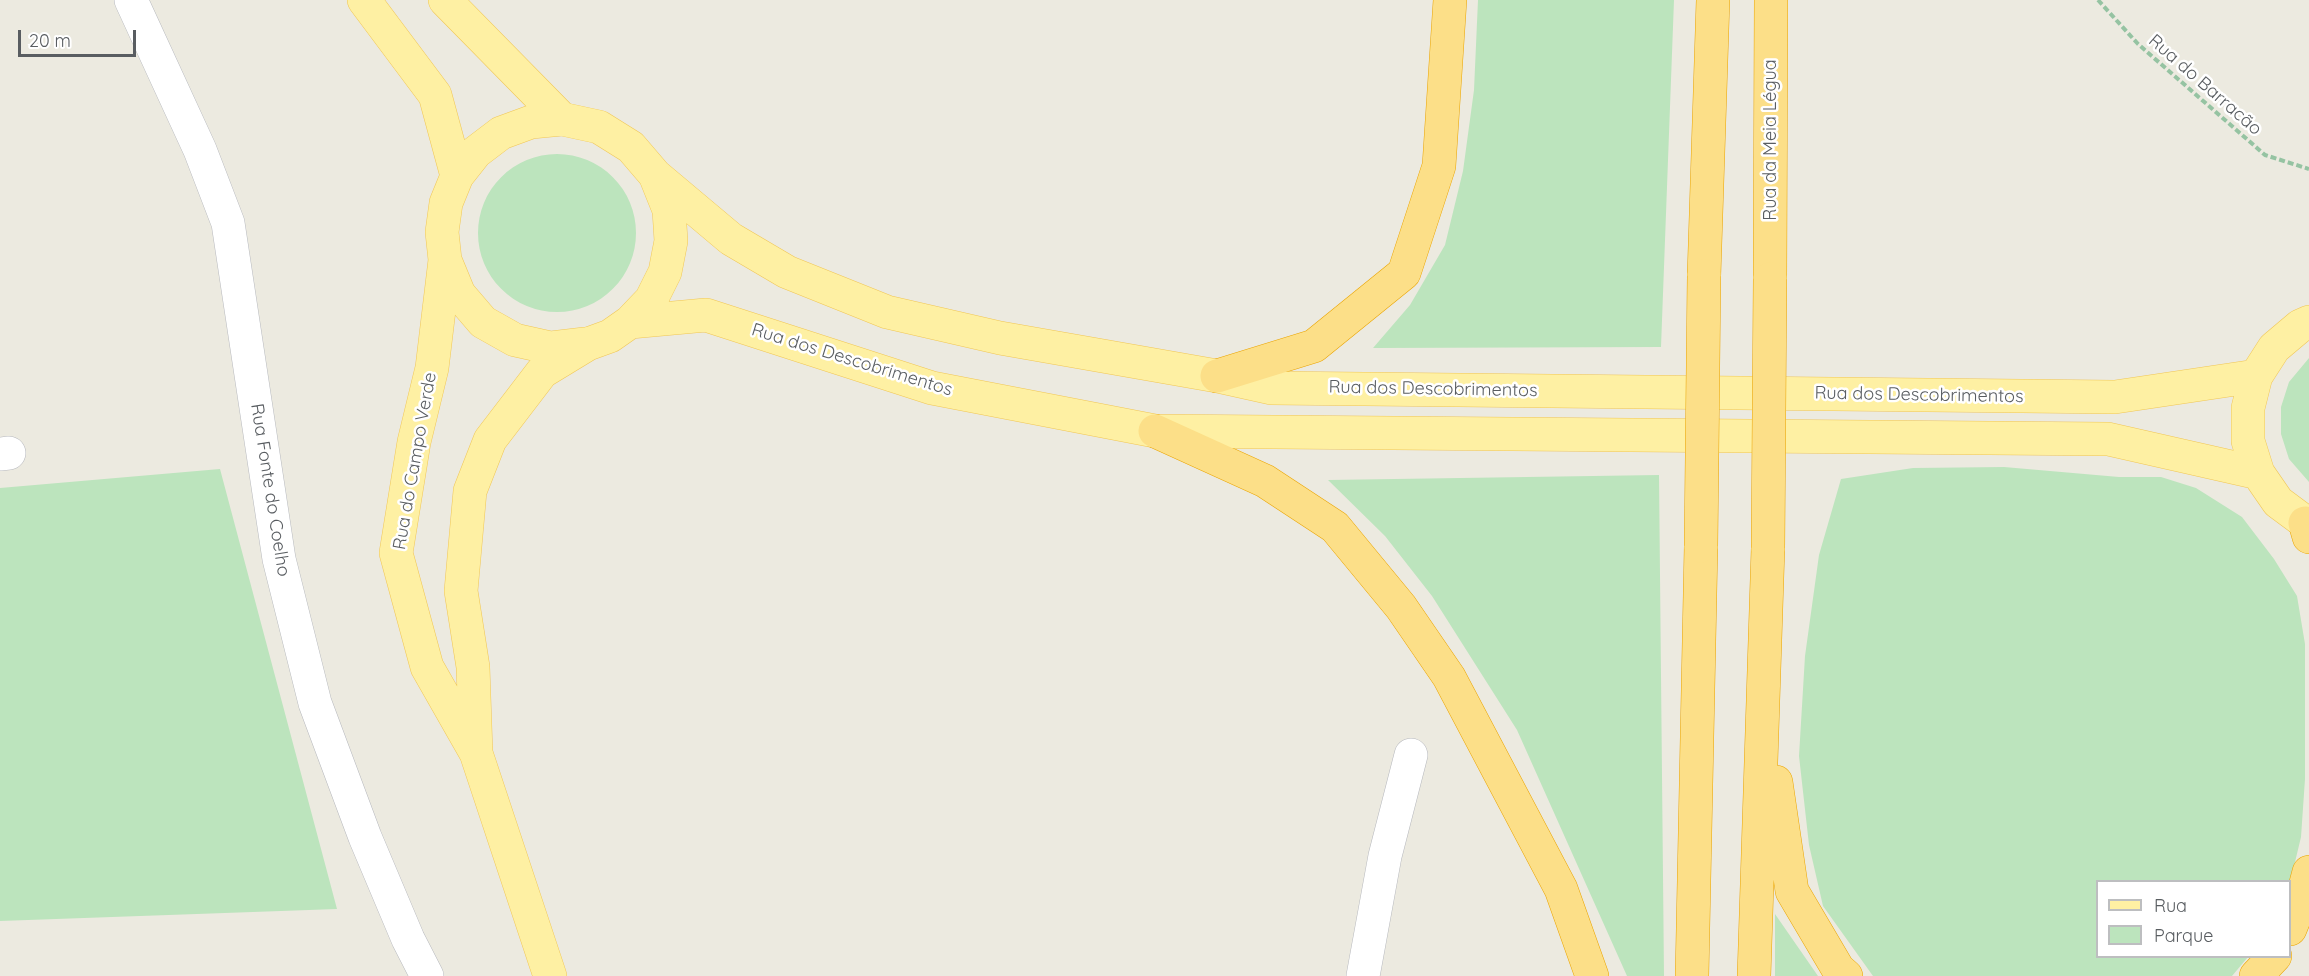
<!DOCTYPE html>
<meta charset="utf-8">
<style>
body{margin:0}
#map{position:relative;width:2309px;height:976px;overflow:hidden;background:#eceae0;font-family:Quicksand,sans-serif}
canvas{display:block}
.legend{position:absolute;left:2096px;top:880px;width:195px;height:78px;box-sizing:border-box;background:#fff;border:2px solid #bdbec0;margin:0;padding:8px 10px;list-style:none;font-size:18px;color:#595d61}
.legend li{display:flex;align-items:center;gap:12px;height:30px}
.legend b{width:30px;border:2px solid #bdbec0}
.scale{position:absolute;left:18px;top:30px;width:118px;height:27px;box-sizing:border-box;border:3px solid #595d61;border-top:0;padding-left:8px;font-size:18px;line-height:21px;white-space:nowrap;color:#595d61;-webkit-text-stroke:4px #fff;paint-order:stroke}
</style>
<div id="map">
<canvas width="2309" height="976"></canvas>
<ul class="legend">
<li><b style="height:8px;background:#fef0a3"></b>Rua</li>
<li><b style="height:16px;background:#bce4bd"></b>Parque</li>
</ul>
<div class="scale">20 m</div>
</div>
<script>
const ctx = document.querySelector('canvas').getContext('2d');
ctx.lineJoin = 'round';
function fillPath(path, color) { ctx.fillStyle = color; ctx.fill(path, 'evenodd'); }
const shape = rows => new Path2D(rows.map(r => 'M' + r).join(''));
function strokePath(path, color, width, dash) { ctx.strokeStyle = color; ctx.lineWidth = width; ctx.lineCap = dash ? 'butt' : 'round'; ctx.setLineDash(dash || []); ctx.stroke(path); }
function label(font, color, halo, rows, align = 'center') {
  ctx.font = font + ' Quicksand,sans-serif'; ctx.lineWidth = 5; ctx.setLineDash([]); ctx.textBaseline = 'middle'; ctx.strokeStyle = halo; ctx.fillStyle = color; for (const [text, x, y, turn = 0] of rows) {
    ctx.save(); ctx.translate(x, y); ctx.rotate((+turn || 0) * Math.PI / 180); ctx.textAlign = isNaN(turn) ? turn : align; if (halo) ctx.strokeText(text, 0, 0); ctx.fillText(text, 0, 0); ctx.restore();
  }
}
const green = shape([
 [1478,0,1674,0,1661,347,1373,348,1410,305,1445,245,1463,171,1474,90],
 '478 233a79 79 0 1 1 158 0a79 79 0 1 1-158 0Z',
 [2309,358,2309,482,2289,459,2281,434,2281,407,2289,382],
 [2004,467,2119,477,2161,477,2196,488,2242,517,2274,559,2297,596,2305,644,2305,779,2301,837,2290,883,2290,882,2098,882,2098,956,2248,957,2232,976,1873,976,1823,906,1809,845,1799,756,1805,656,1819,555,1841,479,1913,468],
 [220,469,337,909,0,921,0,488],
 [1659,475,1664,976,1627,976,1517,730,1432,596,1385,536,1328,480],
 [1775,914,1818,976,1775,976]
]);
const path = shape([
 [2098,0,2138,44,2265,155,2309,169]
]);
const street = shape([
 [131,0,200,150,228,223,279,559,315,703,365,837,408,939,427,976],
 [0,454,9,453],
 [1363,976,1385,856,1411,755]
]);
const primary = shape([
 [364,0,435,95,457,176],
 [445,0,562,119],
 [656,176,731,239,787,272,887,312,1000,338,1217,376,1271,388,2115,397,2256,376],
 [445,260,459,294,483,322,515,340,551,348,585,344],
 [630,322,706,315,932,388,1155,431,2108,439,2258,473],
 [2309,322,2300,326,2274,348,2256,376,2248,408,2248,441,2258,473,2278,502,2309,525],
 [476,753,473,667,461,591,470,491,490,440,542,372,588,344,610,336,630,322,651,300,665,272,671,241,669,210,655,175,631,147,599,127,562,119,531,122,501,133,476,152,457,176,446,203,442,232,445,260,432,368,414,442,396,553,427,667,476,753,550,976]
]);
const highway = shape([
 [1704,276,1713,0],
 [1770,279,1771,0],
 [1217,376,1314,346,1404,273,1439,166,1450,0],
 [1155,431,1265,481,1335,527,1401,607,1449,677,1561,889,1592,976],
 [2305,523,2309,537],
 [1776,782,1792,891,1838,969,1846,976],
 [2290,929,2301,902,2309,872],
 [1692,976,1701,546],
 [1754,976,1768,548],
 [2256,976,2275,956]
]);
const highwayBridge = shape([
 [1701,546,1704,276],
 [1768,548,1770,279]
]);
const streetNames = [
 ["Rua do Barracão",2205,85,41],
 ["Rua da Meia Légua",1771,140,-90],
 ["Rua dos Descobrimentos",852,360,17],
 ["Rua dos Descobrimentos",1433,389,1],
 ["Rua dos Descobrimentos",1919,395,1],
 ["Rua do Campo Verde",415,461,-80],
 ["Rua Fonte do Coelho",270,490,81]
];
fillPath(green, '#bce4bd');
strokePath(street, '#b6b8bd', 34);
strokePath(primary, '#f0c656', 34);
strokePath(highway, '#eaa402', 34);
strokePath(path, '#95c3a2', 4, [6, 3]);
strokePath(street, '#fff', 33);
strokePath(primary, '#fef0a3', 33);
strokePath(highway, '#fcdf88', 33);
strokePath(highwayBridge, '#eaa402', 34, []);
strokePath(highwayBridge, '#fcdf88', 33);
label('18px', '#595d61', '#fff', streetNames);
</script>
